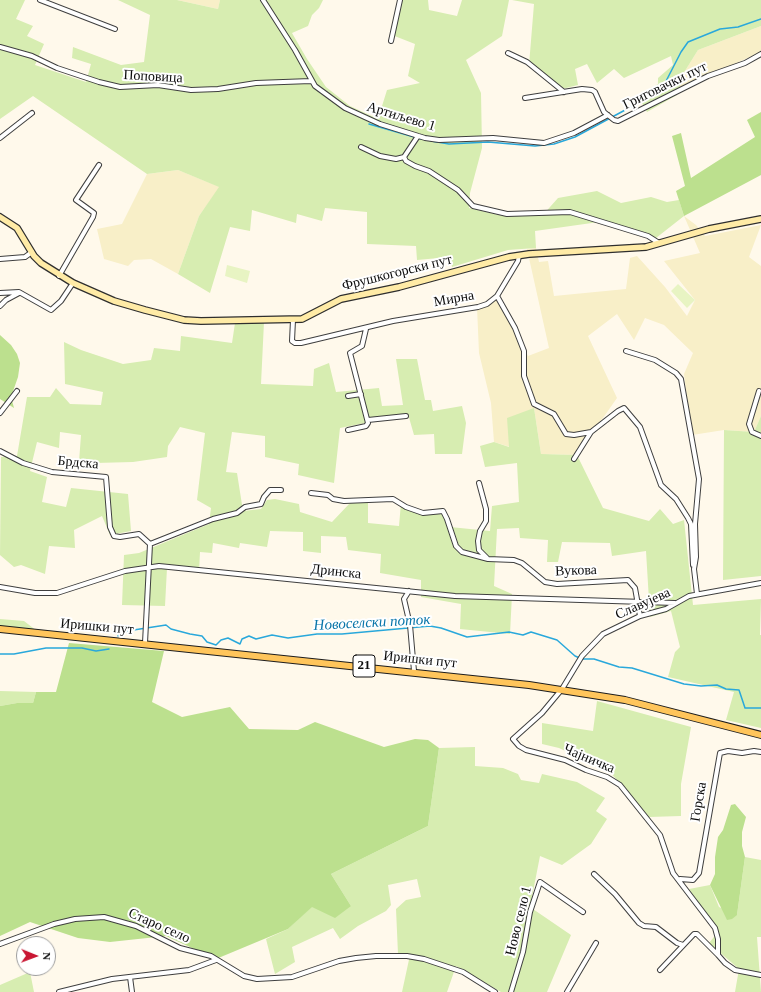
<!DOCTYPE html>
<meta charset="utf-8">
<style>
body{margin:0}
#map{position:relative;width:761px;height:992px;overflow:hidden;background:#fff9eb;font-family:"Times New Roman",serif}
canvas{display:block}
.north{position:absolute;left:16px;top:936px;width:40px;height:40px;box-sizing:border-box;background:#fff;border:1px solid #9e9e9e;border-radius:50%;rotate:91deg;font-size:11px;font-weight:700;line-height:16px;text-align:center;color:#0c0c0c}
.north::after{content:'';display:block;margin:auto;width:14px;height:18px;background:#c91733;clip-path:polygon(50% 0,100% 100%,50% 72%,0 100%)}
</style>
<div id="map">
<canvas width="761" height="992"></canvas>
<div class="north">N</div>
</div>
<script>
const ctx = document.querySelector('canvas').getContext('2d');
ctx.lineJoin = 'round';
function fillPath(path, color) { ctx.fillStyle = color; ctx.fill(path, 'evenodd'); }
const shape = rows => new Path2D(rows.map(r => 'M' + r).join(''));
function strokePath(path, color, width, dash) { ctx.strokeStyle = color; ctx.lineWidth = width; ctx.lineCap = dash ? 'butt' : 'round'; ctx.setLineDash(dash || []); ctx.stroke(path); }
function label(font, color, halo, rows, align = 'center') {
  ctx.font = font + ' "Times New Roman",serif'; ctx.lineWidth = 4; ctx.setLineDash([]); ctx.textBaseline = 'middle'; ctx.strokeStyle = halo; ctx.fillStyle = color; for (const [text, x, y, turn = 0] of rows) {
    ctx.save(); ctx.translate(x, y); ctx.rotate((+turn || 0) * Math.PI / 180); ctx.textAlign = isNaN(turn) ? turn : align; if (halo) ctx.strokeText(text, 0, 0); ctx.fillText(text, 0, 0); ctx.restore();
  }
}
const farmland = shape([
 [177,0,220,0,218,9],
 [761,26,761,52,680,88,680,79,698,50],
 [178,170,220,187,199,216,178,274,151,259,134,260,128,266,104,259,97,229,122,224,147,174],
 [684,216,696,225,705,236,761,225,749,257,761,266,761,416,754,432,724,430,692,435,684,374,693,353,664,325,645,318,634,340,617,314,588,336,617,398,577,455,541,454,534,408,510,447,494,442,491,403,479,353,477,307,499,296,528,356,549,348,527,249,536,248,539,262,548,261,554,296,626,289,630,258,637,256,665,287,687,316,695,300,664,261,700,253]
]);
const green = shape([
 [0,0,25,0,16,19,33,26,27,36,44,44,35,65,86,82,91,64,72,58,73,47,121,65,144,62,150,15,118,0,177,0,218,9,220,0,323,0,319,8,312,15,308,26,292,33,307,59,326,87,350,106,378,119,387,90,420,83,408,76,415,44,392,35,401,0,428,0,429,10,457,16,462,0,509,0,502,36,466,60,481,93,482,148,470,193,469,208,503,216,542,216,558,198,597,191,621,203,651,197,667,202,679,200,684,216,656,238,606,221,535,231,536,248,508,250,452,267,450,257,417,260,416,246,367,244,367,212,325,208,322,221,297,214,296,223,252,210,250,231,230,227,210,293,178,274,199,216,219,187,178,170,147,174,33,96,0,119],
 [512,0,761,0,761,26,698,50,680,79,680,88,677,95,647,112,638,96,658,84,658,78,673,65,671,56,624,78,614,69,597,83,587,64,575,69,578,85,562,89,529,65,534,4],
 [264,322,261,384,313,386,314,369,329,363,336,392,379,388,382,406,403,405,396,359,417,359,425,400,431,400,433,411,462,406,466,423,462,454,435,454,434,434,414,435,408,414,369,418,370,422,340,428,334,483,298,475,299,464,265,457,265,436,232,432,226,472,237,473,243,511,261,509,267,500,275,499,299,504,300,512,332,522,350,503,368,502,368,523,399,526,401,503,423,511,443,508,450,527,490,531,492,506,519,502,517,463,485,467,480,446,494,442,509,447,507,418,534,408,541,454,577,455,603,508,649,521,660,509,673,524,684,520,693,605,761,599,760,635,761,635,761,728,726,720,734,692,668,677,675,652,680,647,671,611,650,617,646,551,612,556,610,543,562,542,558,562,547,562,548,540,520,538,519,528,497,529,494,586,512,594,510,634,460,629,461,604,421,597,421,580,380,573,381,554,348,550,346,537,321,536,321,553,303,551,303,532,270,531,267,547,240,543,239,548,213,543,212,553,200,552,199,572,167,568,165,606,122,605,124,555,139,553,209,524,211,508,197,500,205,433,180,427,168,446,167,457,133,462,95,463,79,462,81,435,60,432,59,448,37,442,30,471,47,477,42,502,66,507,71,488,128,494,131,531,110,535,102,516,74,530,75,548,49,546,45,574,21,565,14,567,0,555,1,457,17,456,27,397,50,397,56,388,70,404,101,405,103,392,65,384,64,342,81,350,123,364,151,360,154,348,180,351,181,336,232,343,235,323],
 [761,416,761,576,723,580,724,430,754,432],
 [0,619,24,621,37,631,0,627],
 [0,691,36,692,33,703,17,703,0,706],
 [597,701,691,727,681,784,681,816,649,817,610,772,559,748,542,744,542,723,593,731],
 [475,747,475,766,503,768,518,774,521,780,539,783,542,774,577,782,605,798,596,811,607,819,591,844,562,865,540,856,530,907,571,935,547,992,501,992,456,966,447,992,402,992,410,955,398,954,396,909,406,900,421,897,417,879,388,885,391,905,386,911,358,926,340,939,333,928,292,947,295,962,275,974,266,939,288,929,312,906,351,906,331,874,428,826,439,748],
 [745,857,761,860,761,937,757,937,761,992,735,992,739,969,709,943,718,932,689,889,710,885,719,907,737,915],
 [30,972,34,992,0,992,0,985]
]);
const forest = shape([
 [761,112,761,175,684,216,676,191,685,186,672,136,681,133,691,178,755,137,747,120],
 [0,335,11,345,17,354,20,363,18,377,11,397,14,408,0,399],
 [69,643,164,651,152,702,182,717,230,707,249,729,298,730,315,722,384,747,415,739,428,740,439,748,428,826,331,874,351,906,335,918,312,907,288,929,216,959,166,936,110,942,78,938,30,922,0,936,0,706,17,703,33,703,36,692,56,692],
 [735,804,746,817,742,832,742,846,745,857,737,915,732,919,727,920,710,885,715,874,715,857,718,837,723,830,731,805]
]);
const pitch = shape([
 [227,265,250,271,247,283,225,276],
 [678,284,695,300,687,308,671,291]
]);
const stream = shape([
 [369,124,421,139],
 [431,141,449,144,488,142,535,146,554,144,575,137,627,109,663,87,681,52,688,42,720,29,738,27,761,19],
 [118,636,127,631,166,625,171,629,190,634,202,636,207,642,216,645,221,640,228,638,240,644,242,639,249,636,256,639,272,635,288,638,317,634,342,634,430,626,441,628,467,637,509,632,523,635,531,632,557,640,575,656,582,659,594,659,619,667,632,668,684,684,701,686,717,685,726,689,739,690,745,708,761,708],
 [0,654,14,654,46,648,82,648,96,651,109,649]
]);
const street = shape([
 [40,0,115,29],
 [263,0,295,50,315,86,345,108,380,124,425,138,439,140,493,138,544,143,574,133,608,115],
 [391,41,400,0],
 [0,47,32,56,57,68,99,82,120,87,158,85,191,90,218,89,256,83,311,81],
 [508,53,527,62,564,92],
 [525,98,582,89,592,90,595,92,604,112,614,120,618,121,708,76,745,63,761,54],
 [0,138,32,113],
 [361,147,380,156,396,159,404,157],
 [404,157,406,161,415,166,429,171,458,190,473,206,507,214,570,212,648,236,659,243],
 [404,157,418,136],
 [0,259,25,257,32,252],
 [59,276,93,217,94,213,76,200,99,165],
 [0,293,19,292,51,310,61,301,73,283],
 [497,296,515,328,524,351,524,376,534,404,554,414,566,434,574,435,591,432],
 [0,306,6,300,19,293],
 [293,320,292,341,295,343,301,343,393,321,478,307,487,304,497,296,518,261,519,255],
 [626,351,655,360,676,373,681,379,699,479,695,524,696,557,694,569,697,594],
 [759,391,749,424,752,432,761,436],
 [348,396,361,394],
 [0,413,17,391],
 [368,420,406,416],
 [348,430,366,426,368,423,350,353,362,346,366,329],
 [0,451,23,463,52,472,106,477,110,527,114,536,120,537,139,534,150,544],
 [574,459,591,432,618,411,624,408,640,427,661,485,676,499,688,518,691,524,693,565],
 [479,483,486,509,486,521,480,531,478,541,479,550,487,558],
 [311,493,328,495,333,499,344,501,393,499,406,507,423,513,443,511,447,519,456,546,462,552,488,559,514,560,522,563,545,582,557,584,628,580,635,588,640,616],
 [150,544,213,519,237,513,245,507,261,504,264,497,270,490,281,490],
 [761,583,689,596,666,609,640,616,603,634,582,656,562,689,542,713,513,739,519,746,526,750,565,760,586,770,607,777,620,785,660,835,673,873,715,928,718,939,718,955,725,963,735,970,761,975],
 [0,587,35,593,57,593,125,571,159,566,455,596,675,603],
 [409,591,404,599,410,625,414,671],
 [145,643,150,544],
 [594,874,615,894,639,923,644,926,656,927,677,943,683,945],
 [680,879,693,880,699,873,720,753,728,751,742,753,754,751,761,752],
 [0,944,54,924,75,919,104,917,136,926,180,948,211,956,244,976,257,979,292,977,339,961,356,958,376,956,407,956,424,959,463,972,495,992],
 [660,970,694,934,697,934,718,955],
 [130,977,132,992],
 [59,992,112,979,189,970,216,960],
 [511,992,523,952,530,912,540,882,583,912],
 [567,992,596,943]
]);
const secondary = shape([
 [0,217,17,228,34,256,41,263,73,283,114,301,145,310,184,320,201,321,302,319,341,299,399,287,509,257,529,254,646,247,709,229,761,219]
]);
const primary = shape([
 [0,629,529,685,625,700,761,735]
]);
const shields = [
 [364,666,22]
];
const shieldNames = [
 ["21",364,666]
];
const streetNames = [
 ["Поповица",153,77,3],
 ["Григовачки пут",665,86,-26],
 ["Артиљево 1",401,117,17],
 ["Фрушкогорски пут",397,273,-14],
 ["Мирна",454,299,-10],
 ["Брдска",78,463,5],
 ["Вукова",576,571,-2],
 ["Дринска",336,572,6],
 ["Славујева",643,604,-24],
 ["Иришки пут",97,627,5],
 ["Иришки пут",420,660,6],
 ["Чајничка",589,759,23],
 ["Горска",699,802,-80],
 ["Ново село 1",519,921,-76],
 ["Старо село",159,926,24]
];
const waterNames = [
 ["Новоселски поток",372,623,-3]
];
fillPath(farmland, '#f8efc8');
fillPath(green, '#d7edb1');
fillPath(forest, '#bce08e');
fillPath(pitch, '#e8f4c3');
strokePath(stream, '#29a8db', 1.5);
strokePath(street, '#3f3f3f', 6);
strokePath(secondary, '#2e2e2e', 8);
strokePath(primary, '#1d1d1d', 8);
strokePath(street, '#fff', 4);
strokePath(secondary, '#ffeba6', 5.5);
strokePath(primary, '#ffc55b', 6);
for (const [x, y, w] of shields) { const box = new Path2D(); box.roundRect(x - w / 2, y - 11, w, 22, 3); ctx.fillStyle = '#fff'; ctx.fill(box); strokePath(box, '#0c0c0c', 1); }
label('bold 13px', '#0c0c0c', null, shieldNames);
label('14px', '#0c0c0c', '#fff', streetNames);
label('italic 15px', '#0975a9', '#fff', waterNames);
</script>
